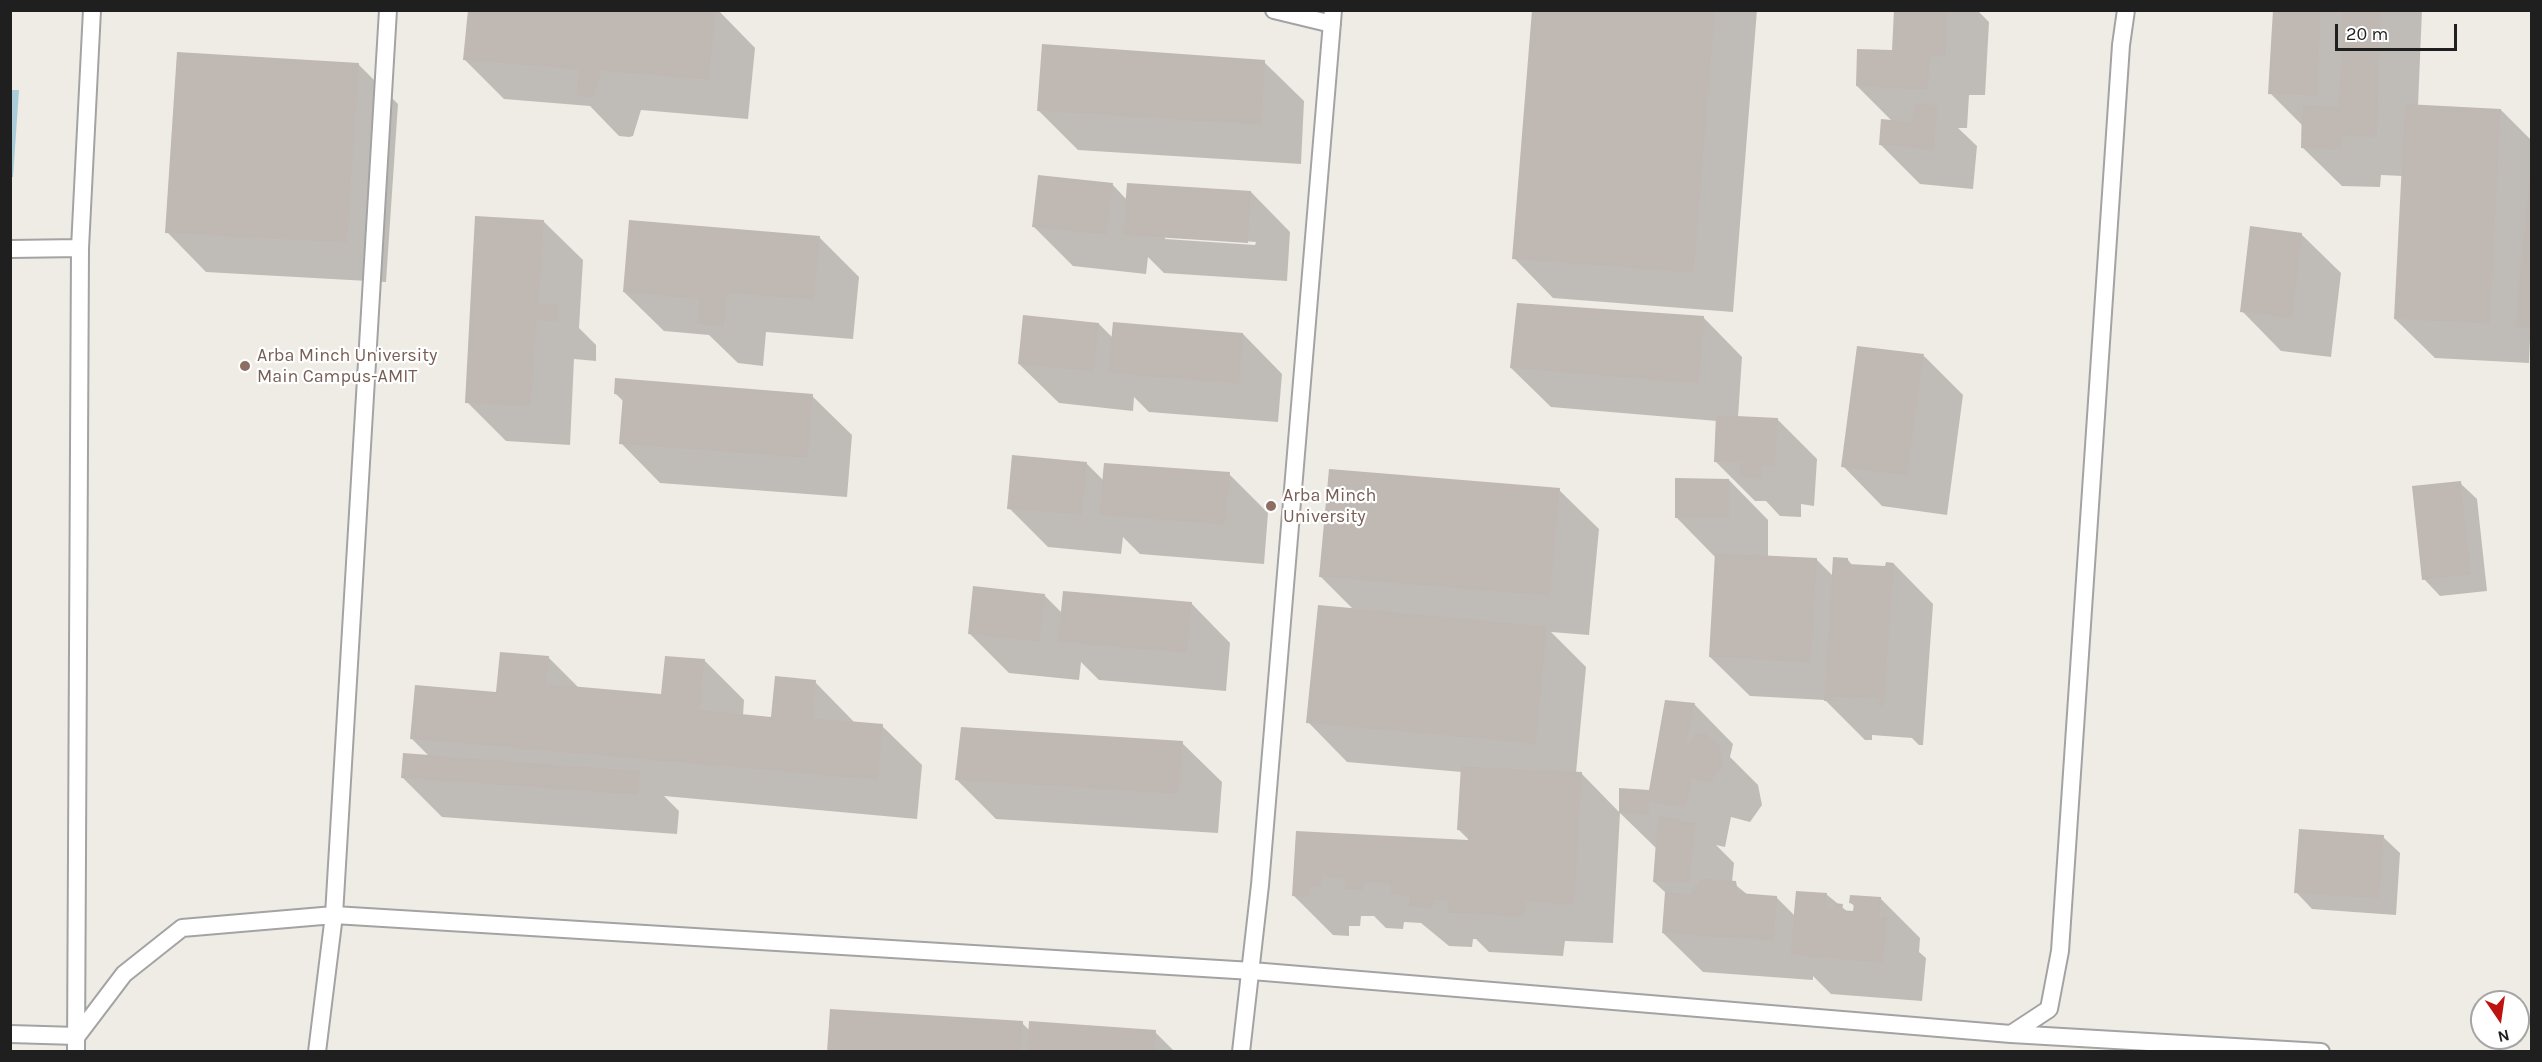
<!DOCTYPE html>
<style>
body{margin:0}
#map{position:relative;width:2542px;height:1062px;overflow:hidden;background:#efece6;font-family:Karla,sans-serif}
canvas{display:block}
.frame{position:absolute;inset:0;border:12px solid #1f1f1f;pointer-events:none}
.north{position:absolute;left:2470px;top:990px;width:60px;height:60px;box-sizing:border-box;background:#fff;border:2px solid #a5a5a5;border-radius:50%;rotate:167deg;font-size:16px;font-weight:700;line-height:24px;text-align:center;color:#1f1f1f}
.north::after{content:'';display:block;margin:auto;width:21px;height:27px;background:#bd1411;clip-path:polygon(50% 0,100% 100%,50% 72%,0 100%)}
.scale{position:absolute;left:2335px;top:24px;width:122px;height:27px;box-sizing:border-box;border:3px solid #1f1f1f;border-top:0;padding-left:8px;font-size:18px;line-height:21px;white-space:nowrap;color:#1f1f1f;-webkit-text-stroke:4px #fff;paint-order:stroke}
</style>
<div id="map">
<canvas width="2542" height="1062"></canvas>
<div class="frame"></div>
<div class="north">N</div>
<div class="scale">20 m</div>
</div>
<script>
const ctx = document.querySelector('canvas').getContext('2d');
ctx.lineJoin = 'round';
function fillPath(path, color) { ctx.fillStyle = color; ctx.fill(path, 'evenodd'); }
const shape = rows => new Path2D(rows.map(r => 'M' + r).join(''));
function strokePath(path, color, width, dash) { ctx.strokeStyle = color; ctx.lineWidth = width; ctx.lineCap = dash ? 'butt' : 'round'; ctx.setLineDash(dash || []); ctx.stroke(path); }
function label(font, color, halo, rows, align = 'center') {
  ctx.font = font + ' Karla,sans-serif'; ctx.lineWidth = 4.5; ctx.setLineDash([]); ctx.textBaseline = 'middle'; ctx.strokeStyle = halo; ctx.fillStyle = color; for (const [text, x, y, turn = 0] of rows) {
    ctx.save(); ctx.translate(x, y); ctx.rotate((+turn || 0) * Math.PI / 180); ctx.textAlign = isNaN(turn) ? turn : align; if (halo) ctx.strokeText(text, 0, 0); ctx.fillText(text, 0, 0); ctx.restore();
  }
}
const water = shape([
 [10,90,19,90,13,177,10,177]
]);
const shadow = shape([
 [469,10,718,10,755,48,748,119,641,110,633,136,629,137,619,136,590,106,504,99,465,60],
 [1534,10,1757,10,1733,312,1553,298,1514,258],
 [1895,10,1977,10,1989,22,1985,95,1969,95,1967,128,1958,128,1977,146,1973,189,1920,184,1881,145,1893,122,1857,86,1893,52],
 [2275,10,2422,10,2418,106,2501,110,2532,141,2532,342,2530,340,2529,363,2435,358,2395,319,2403,176,2381,175,2380,187,2342,186,2302,147,2303,126,2270,93],
 [1264,62,1304,101,1301,164,1078,150,1039,111],
 [358,64,398,104,386,282,206,272,167,232],
 [1112,184,1127,200,1251,192,1290,232,1287,281,1164,273,1148,257,1146,274,1073,266,1033,226],
 [1165,236,1256,242,1255,245,1165,239],
 [543,221,583,260,579,328,596,345,596,361,574,359,570,445,506,441,467,402],
 [2301,234,2341,273,2331,357,2281,351,2242,311],
 [820,238,859,277,853,339,766,332,763,366,738,363,709,335,664,331,624,292],
 [1703,317,1742,357,1738,417,1777,419,1817,459,1814,506,1801,504,1801,517,1780,516,1766,501,1755,501,1715,461,1717,421,1551,407,1511,368],
 [1099,324,1113,338,1243,334,1282,374,1278,422,1149,412,1134,397,1133,411,1059,403,1019,364],
 [1924,356,1963,395,1947,515,1882,506,1843,466],
 [616,394,812,396,852,435,847,497,660,483,621,443,624,402],
 [1087,464,1104,481,1229,474,1268,513,1264,564,1140,554,1123,537,1121,554,1048,547,1009,508],
 [1330,471,1559,490,1599,529,1589,635,1551,632,1586,667,1576,773,1581,773,1620,813,1620,790,1651,791,1667,702,1694,704,1733,744,1730,757,1758,785,1762,805,1750,822,1731,817,1725,847,1716,845,1734,863,1732,882,1748,895,1776,897,1795,916,1797,892,1826,894,1848,912,1855,912,1855,907,1850,902,1851,896,1881,899,1920,938,1919,952,1926,958,1922,1001,1831,994,1813,976,1813,980,1703,972,1663,933,1666,893,1654,882,1657,849,1620,813,1613,943,1565,941,1563,956,1489,952,1476,939,1473,939,1472,947,1449,946,1421,923,1404,922,1403,929,1386,928,1374,916,1361,916,1360,926,1349,926,1349,936,1333,935,1294,896,1297,833,1471,842,1459,830,1462,772,1347,762,1308,722,1319,607,1354,610,1321,577],
 [1729,480,1768,520,1768,557,1816,559,1834,577,1848,560,1853,566,1887,568,1894,564,1933,604,1923,745,1919,745,1912,738,1872,735,1872,740,1865,740,1825,700,1750,696,1710,657,1716,558,1676,517],
 [2460,483,2477,499,2487,591,2440,596,2424,579],
 [1044,595,1062,613,1191,603,1230,643,1226,691,1099,680,1081,662,1079,680,1009,673,969,633],
 [549,658,579,688,663,696,705,661,744,700,743,716,773,718,815,682,855,723,882,726,922,765,917,819,664,796,679,811,677,834,442,817,402,777,430,757,411,738,497,694],
 [1182,743,1222,782,1218,833,996,819,957,780],
 [2383,837,2400,853,2396,915,2312,909,2296,892],
 [1022,1023,1030,1031,1155,1032,1175,1052,828,1052]
]);
const building = shape([
 [468,10,716,10,709,80,602,71,594,97,578,97,576,92,578,70,463,60],
 [1532,10,1715,10,1694,273,1512,259],
 [1894,10,1948,10,1946,56,1930,56,1928,90,1856,86,1857,49,1892,50],
 [2273,10,2321,10,2317,96,2268,94],
 [2342,10,2381,10,2377,137,2342,136,2341,149,2301,148,2302,105,2339,106],
 [1042,44,1265,60,1262,125,1037,111],
 [177,52,359,63,347,243,165,233],
 [1914,103,1938,105,1934,150,1879,145,1881,119,1913,122],
 [2405,104,2501,109,2490,324,2394,319],
 [2530,172,2532,172,2532,329,2515,327],
 [1038,175,1113,183,1107,235,1032,227],
 [1127,183,1251,191,1248,243,1123,235],
 [475,216,544,220,539,304,557,304,557,322,536,320,531,406,465,403],
 [629,220,820,236,814,300,727,293,724,327,697,324,699,299,623,292],
 [2250,226,2302,233,2292,318,2240,312],
 [1517,303,1704,316,1699,384,1510,368],
 [1023,315,1099,323,1094,372,1018,364],
 [1113,322,1243,333,1239,384,1108,373],
 [1857,346,1924,354,1907,476,1841,467],
 [615,378,813,394,808,458,619,444,623,395,614,394],
 [1716,415,1778,418,1775,467,1762,466,1762,478,1739,477,1740,463,1714,462],
 [1012,455,1087,462,1082,515,1007,509],
 [1104,463,1230,472,1225,525,1099,515],
 [1329,469,1560,488,1550,596,1319,577],
 [1675,478,1729,479,1729,518,1675,518],
 [2461,481,2471,575,2422,580,2412,486],
 [1715,553,1817,558,1811,663,1709,657],
 [1833,557,1848,558,1848,564,1885,566,1886,562,1894,563,1884,706,1878,706,1879,699,1833,697,1833,701,1824,701],
 [973,586,1045,594,1040,642,968,634],
 [1063,591,1192,602,1187,653,1058,642],
 [1318,605,1547,626,1536,744,1306,723],
 [500,652,549,656,547,684,661,694,665,656,705,659,700,710,771,717,775,676,816,680,813,718,883,724,878,780,410,739,415,685,496,692],
 [1665,700,1695,703,1685,748,1697,732,1706,734,1719,744,1723,765,1710,783,1692,778,1686,808,1649,802,1649,815,1619,813,1619,788,1649,790],
 [961,727,1183,741,1179,794,955,780],
 [403,753,640,771,638,795,401,778],
 [1461,766,1582,772,1574,905,1526,902,1524,917,1448,913,1448,901,1434,900,1433,909,1408,907,1409,896,1391,895,1391,884,1365,883,1364,890,1345,889,1345,878,1322,877,1321,887,1310,887,1310,897,1292,896,1296,831,1468,840,1468,831,1457,830],
 [1658,815,1695,823,1690,883,1653,882],
 [2299,829,2384,835,2379,899,2294,893],
 [1702,878,1736,881,1738,893,1777,896,1774,941,1662,933,1665,892,1690,894],
 [1796,891,1827,893,1826,907,1833,908,1834,903,1843,904,1842,910,1853,911,1854,904,1849,903,1850,895,1881,897,1880,917,1887,917,1883,963,1790,955],
 [830,1009,1023,1021,1021,1052,827,1052],
 [1029,1021,1156,1030,1155,1052,1027,1052]
]);
const lane = shape([
 [1274,10,1332,24],
 [10,249,80,248],
 [10,1034,77,1036,124,974,182,928,334,915,1252,971,2011,1034,2321,1052],
 [2011,1034,2049,1009,2060,951,2121,45,2126,10],
 [76,1052,80,248,92,10],
 [317,1052,334,915,388,10],
 [1241,1052,1260,885,1333,10]
]);
const markers = [
 [245,366,6,"#8d6e63"],
 [1271,506,6,"#8d6e63"]
];
const educationNames = [
 ["Arba Minch University",257,356],
 ["Main Campus-AMIT",257,377],
 ["Arba Minch",1283,496],
 ["University",1283,517]
];
fillPath(water, '#aacdd9');
fillPath(shadow, '#0003');
fillPath(building, '#bfb8b3');
strokePath(lane, '#a3a3a3', 20);
strokePath(lane, '#fff', 16);
for (const [x, y, r, color] of markers) { const dot = new Path2D(); dot.arc(x, y, r, 0, 2 * Math.PI); ctx.fillStyle = color; ctx.fill(dot); strokePath(dot, '#fff', 2); }
label('18px', '#785e54', '#fff', educationNames, 'left');
</script>
